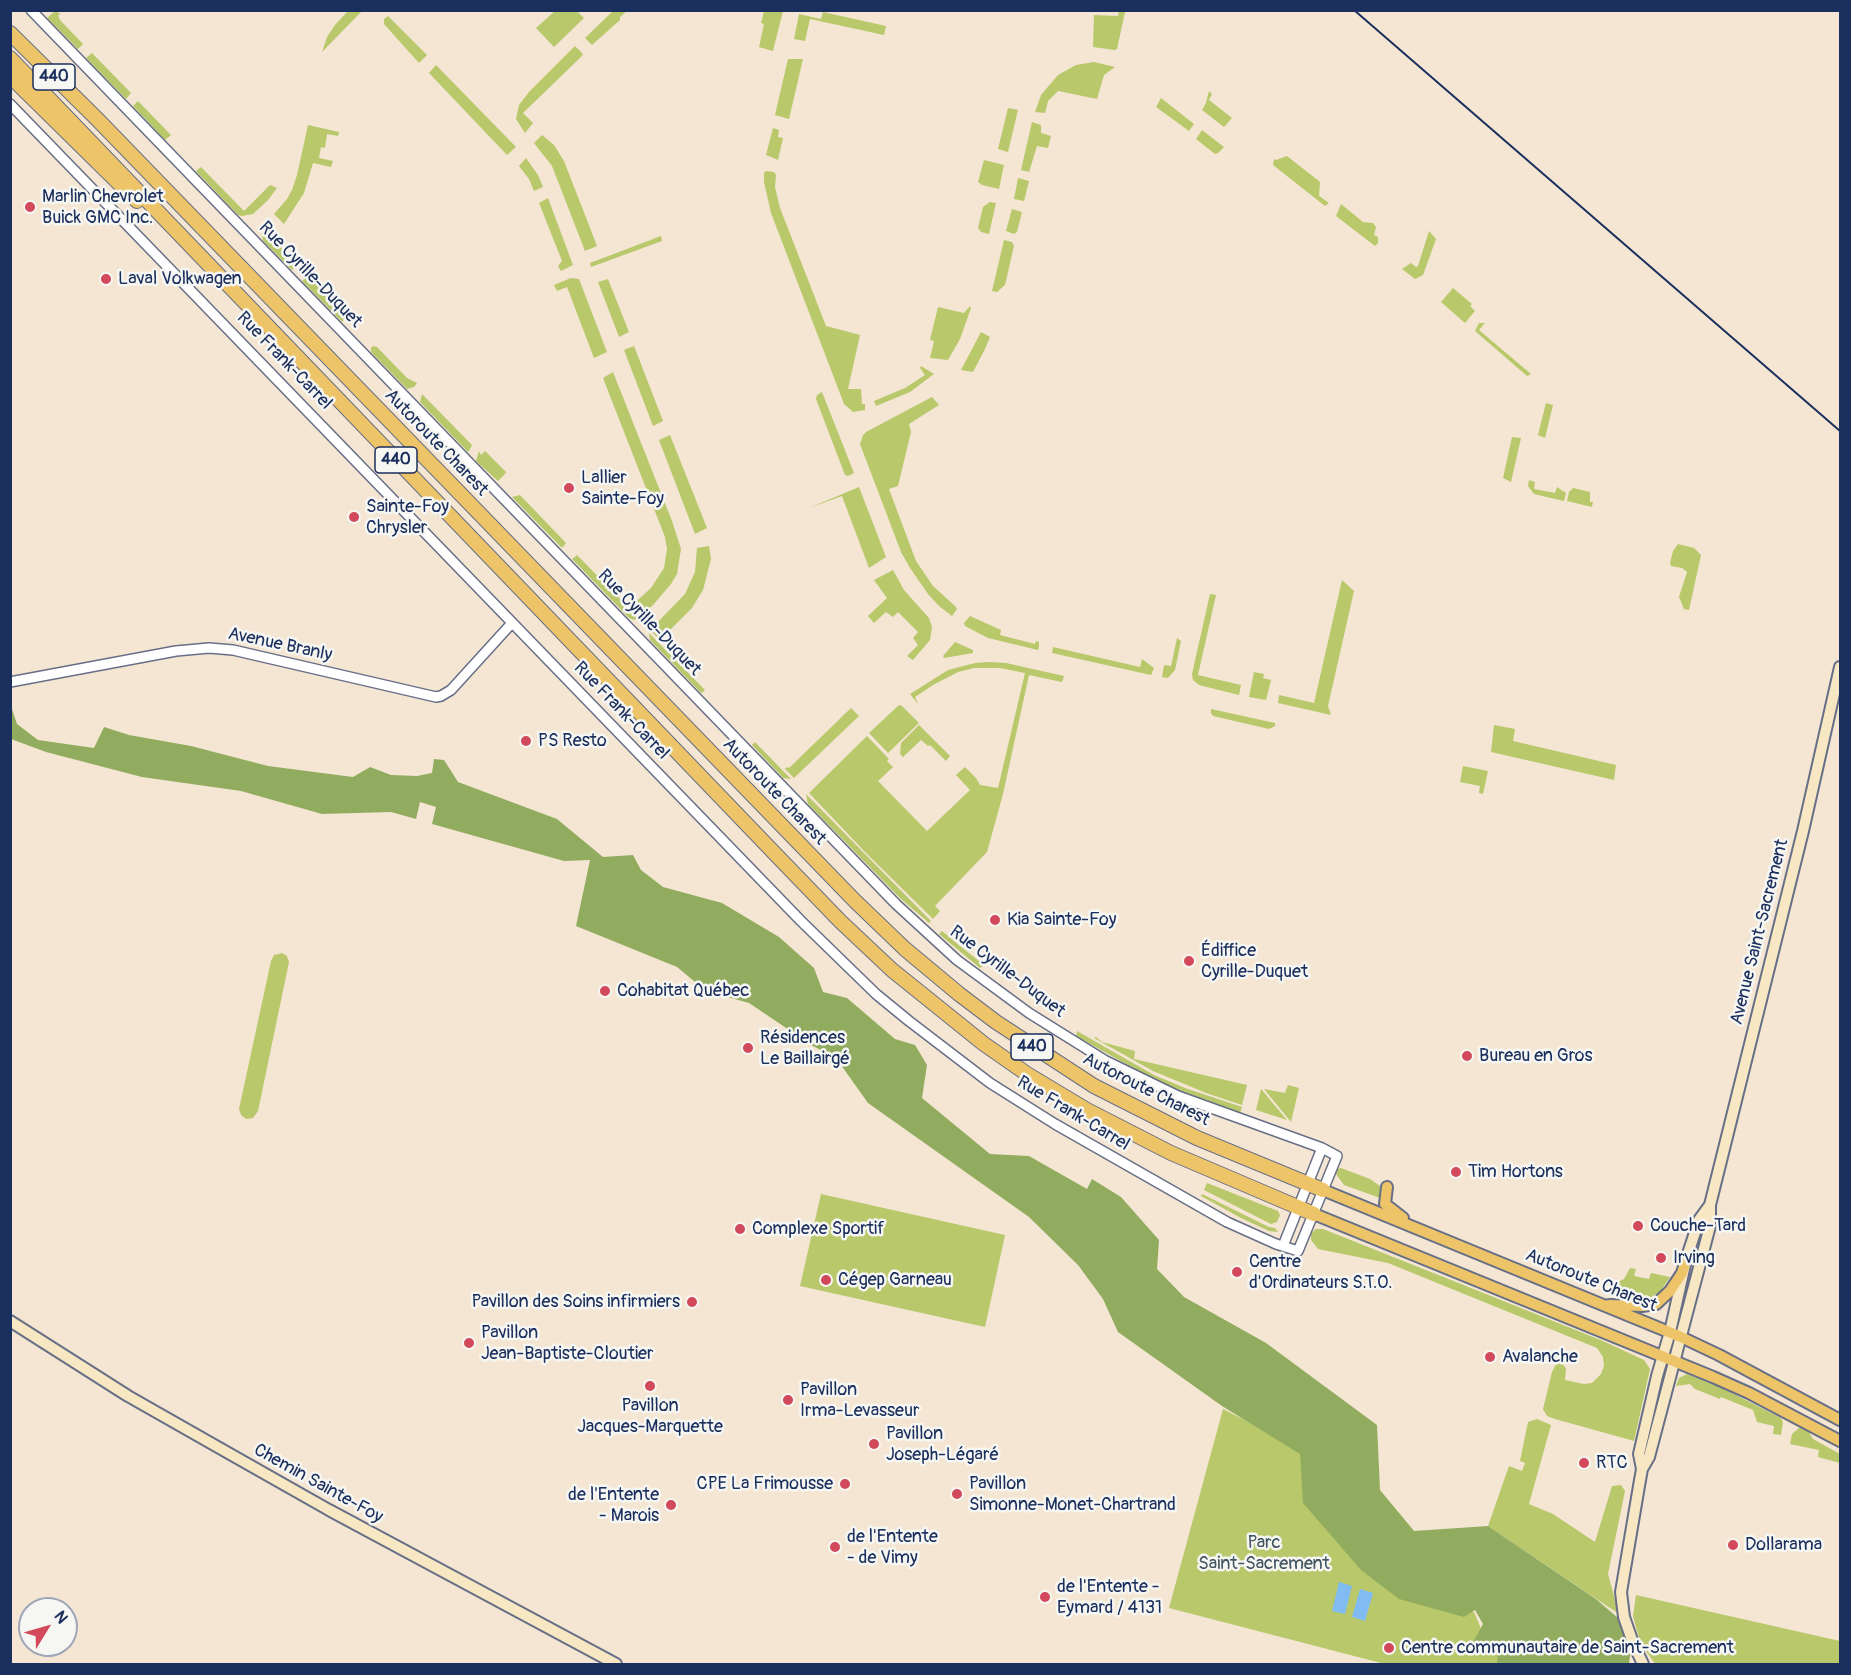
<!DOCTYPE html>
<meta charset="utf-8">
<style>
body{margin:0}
#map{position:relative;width:1851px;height:1675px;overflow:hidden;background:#f4e6d2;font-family:Pangolin,sans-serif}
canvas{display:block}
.frame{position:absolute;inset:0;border:12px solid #1b2f5e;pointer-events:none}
.north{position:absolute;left:18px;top:1597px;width:60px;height:60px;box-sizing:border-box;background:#f6f6f2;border:2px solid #9ea6b7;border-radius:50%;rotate:53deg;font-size:16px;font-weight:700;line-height:24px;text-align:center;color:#1b2f5e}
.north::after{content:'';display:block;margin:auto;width:21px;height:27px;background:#d1495b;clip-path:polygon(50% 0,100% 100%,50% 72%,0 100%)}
</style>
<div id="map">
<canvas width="1851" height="1675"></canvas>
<div class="frame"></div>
<div class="north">N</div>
</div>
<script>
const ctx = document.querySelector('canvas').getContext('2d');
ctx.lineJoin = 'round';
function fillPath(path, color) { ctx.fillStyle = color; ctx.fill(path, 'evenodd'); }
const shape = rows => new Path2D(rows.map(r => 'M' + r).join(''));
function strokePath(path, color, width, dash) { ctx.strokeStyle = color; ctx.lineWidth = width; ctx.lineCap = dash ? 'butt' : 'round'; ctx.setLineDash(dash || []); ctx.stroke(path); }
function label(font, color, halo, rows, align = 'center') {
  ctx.font = font + ' Pangolin,sans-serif'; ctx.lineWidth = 5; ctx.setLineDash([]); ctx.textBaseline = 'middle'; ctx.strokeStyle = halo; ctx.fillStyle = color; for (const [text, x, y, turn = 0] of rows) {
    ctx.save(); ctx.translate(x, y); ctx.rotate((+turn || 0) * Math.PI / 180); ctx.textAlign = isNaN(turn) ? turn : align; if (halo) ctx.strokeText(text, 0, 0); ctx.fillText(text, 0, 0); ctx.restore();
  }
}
const green = shape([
 [614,10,627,11,620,17,620,20,592,45,585,38],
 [55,11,61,14,58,15,60,20,83,44,78,49,47,18],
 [348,11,362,11,322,52,327,37,335,25],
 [555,11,577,11,584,18,554,47,536,28],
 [764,11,783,11,773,51,759,47,764,24,761,23],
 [1119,11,1125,12,1117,49,1115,50,1093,47,1094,15,1118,16],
 [823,12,886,26,884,35,810,19,805,41,794,39,799,14,821,19],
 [388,16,427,55,419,63,384,24,384,19],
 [575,46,583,54,582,56,523,113,533,123,525,133,516,119,519,105,529,92],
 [92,53,131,93,126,99,86,58],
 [788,59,803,59,789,119,775,115],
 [1094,62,1115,67,1104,75,1097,99,1058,91,1048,101,1045,113,1035,112,1041,95,1058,75,1076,65],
 [436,65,516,147,507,155,429,73],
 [1209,91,1212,94,1209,100,1232,118,1224,127,1202,110,1206,103],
 [1161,98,1194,124,1189,131,1156,107],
 [138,101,171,135,165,140,133,106],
 [1008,108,1018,110,1008,152,998,149],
 [1032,122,1041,125,1041,133,1051,136,1048,148,1037,146,1029,172,1021,170],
 [308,125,339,132,338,136,327,134,325,148,321,147,319,158,333,161,331,167,313,163,304,193,284,224,274,214,287,199,292,190,297,175],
 [773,128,779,130,778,137,783,138,778,160,766,155],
 [1202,130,1224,147,1218,153,1215,154,1196,139],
 [542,135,554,145,564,161,597,246,585,251,552,166,534,143],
 [1287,156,1320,182,1319,196,1329,203,1325,206,1273,165,1274,159,1276,160],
 [526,158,538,175,543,187,534,191,529,179,519,166],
 [984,160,1004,165,999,189,982,185,978,182],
 [201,167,244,211,270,185,277,188,268,200,253,214,242,216,238,215,196,171],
 [766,171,774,172,776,175,775,187,780,208,826,326,860,335,848,389,861,389,862,404,865,404,865,410,853,412,844,404,771,213,764,182,764,173],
 [1018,178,1029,181,1024,201,1014,199],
 [548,198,573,265,561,271,558,266,562,261,539,203],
 [990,202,996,203,989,234,981,232,978,228,983,207],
 [1341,204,1363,222,1373,223,1376,227,1374,235,1378,237,1378,243,1375,246,1336,216],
 [1012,209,1022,212,1017,232,1014,234,1006,231],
 [266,222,278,235,274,240,298,265,292,270,263,241,261,230],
 [1429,231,1436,239,1423,275,1415,279,1402,269,1411,263,1416,267,1418,266],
 [661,236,662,241,591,267,590,263],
 [1004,240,1012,242,1014,246,1005,285,997,292,992,291],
 [308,276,316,284,318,283,345,314,343,321,342,322,302,281],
 [571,278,579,279,607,352,594,358,567,287,557,291,554,285],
 [608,279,629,332,619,337,598,282],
 [1453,288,1472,304,1470,306,1475,311,1465,323,1441,302],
 [938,307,964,313,970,306,971,308,960,339,948,360,930,358,934,341,930,340],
 [1479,323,1485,323,1479,330,1531,374,1527,376,1475,331],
 [981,332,990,337,985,349,973,372,961,370],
 [373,346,377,347,407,378,417,383,414,387,407,389,371,352,371,348],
 [634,346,663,421,653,426,624,350],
 [921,366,934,374,910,392,876,406,874,401,905,388,925,375,920,368],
 [613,372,672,521,681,549,677,574,671,584,653,605,639,618,634,620,629,618,572,559,577,555,629,608,651,588,664,568,667,549,665,537,603,378],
 [822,392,854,473,848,476,845,475,816,399,817,395],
 [422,394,472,445,469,451,468,452,420,402],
 [932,397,939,405,909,424,911,432,898,486,889,489,916,561,933,586,956,607,957,609,952,616,939,606,928,594,910,568,901,552,860,444,863,435,866,432],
 [1546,403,1553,405,1545,438,1538,435],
 [670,435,707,528,695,534,659,440],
 [1512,437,1521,438,1511,482,1503,478],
 [479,451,481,455,485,451,506,472,505,474,498,481,476,461],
 [1529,480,1535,482,1534,489,1555,493,1557,487,1566,493,1564,501,1534,494,1528,486],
 [859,487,886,557,869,568,842,496,809,508],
 [1573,488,1590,492,1590,502,1593,502,1592,507,1567,501,1569,492],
 [520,495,566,543,562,548,512,497],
 [1678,544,1694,548,1701,555,1689,610,1684,609,1679,597,1687,572,1682,568,1671,566,1670,563,1673,551],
 [709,546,711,559,703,590,692,608,660,640,650,630,685,594,695,572,697,548],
 [893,570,904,590,929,618,932,627,930,640,913,660,907,656,918,645,913,638,918,632,898,612,893,617,886,612,874,623,868,616,887,598,874,580],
 [1342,580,1354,591,1328,706,1331,715,1278,703,1279,695,1314,703],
 [1210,594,1216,595,1198,675,1241,685,1239,695,1199,685,1193,680,1192,674],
 [970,616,1001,630,1000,635,1035,644,1036,641,1039,642,1039,647,1038,650,988,638,965,626,964,623],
 [649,633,705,690,703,692,701,693,650,640],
 [1177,638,1181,641,1175,670,1168,678,1162,677,1164,665,1171,666],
 [955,642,973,650,973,653,944,658,943,656],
 [1053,647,1140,667,1142,659,1154,668,1151,675,1052,653],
 [989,662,1006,663,1064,676,1062,682,1029,675,1003,794,987,852,935,906,940,911,933,919,866,853,809,793,867,736,889,759,887,761,893,767,878,781,927,831,970,790,956,775,965,767,976,778,980,785,998,788,1025,673,1000,668,974,668,958,672,933,685,915,697,918,704,910,694,948,670,975,663],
 [1254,672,1264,674,1263,678,1271,680,1266,700,1249,697],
 [899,705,902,706,919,723,888,753,869,733],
 [851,708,859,716,794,778,785,769,787,767,789,768],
 [1211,709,1275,723,1275,726,1269,729,1213,716,1211,713],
 [919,725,950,756,946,761,930,745,928,746,921,740,903,757,900,754,901,743],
 [1494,725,1515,729,1513,741,1616,765,1614,780,1491,752],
 [755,742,791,779,783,778,752,745],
 [1463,766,1488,771,1483,794,1479,793,1480,786,1460,782],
 [806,794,931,921,929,923,900,898,808,804],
 [942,931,960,946,984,965,980,968,939,934],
 [282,953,287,956,289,962,258,1111,253,1118,246,1119,241,1115,239,1109,271,961,274,955],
 [1077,1031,1154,1075,1185,1088,1242,1107,1240,1113,1184,1093,1151,1078,1076,1036],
 [1096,1037,1102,1042,1135,1051,1134,1059,1247,1085,1242,1105,1206,1093,1153,1071,1094,1038],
 [1288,1085,1299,1088,1291,1122,1264,1089,1285,1093],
 [1261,1089,1287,1120,1256,1110],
 [1341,1168,1370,1179,1380,1186,1380,1198,1344,1185,1336,1174,1337,1169],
 [1207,1183,1278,1211,1280,1215,1277,1222,1271,1224,1204,1190],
 [821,1194,1005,1235,985,1327,800,1286],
 [1202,1194,1269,1227,1275,1228,1278,1232,1269,1231,1241,1218,1201,1196],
 [1316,1229,1323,1229,1466,1286,1603,1341,1644,1360,1650,1369,1634,1441,1555,1419,1547,1416,1543,1409,1552,1372,1559,1358,1566,1369,1565,1380,1584,1384,1592,1383,1601,1374,1604,1366,1603,1357,1597,1348,1388,1263,1318,1249,1311,1240,1311,1233],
 [1630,1268,1636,1269,1634,1276,1649,1279,1651,1273,1670,1277,1660,1292,1649,1298,1644,1298,1611,1285,1624,1279],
 [1687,1374,1720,1387,1781,1418,1783,1422,1781,1435,1773,1434,1774,1426,1757,1422,1753,1410,1721,1397,1720,1399,1695,1389,1690,1384,1676,1386,1679,1378],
 [1223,1409,1302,1449,1400,1584,1474,1612,1485,1638,1506,1652,1503,1664,1385,1664,1169,1608],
 [1537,1419,1551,1425,1529,1504,1553,1514,1595,1542,1612,1486,1621,1485,1625,1491,1608,1574,1619,1614,1488,1526,1509,1466,1522,1471,1525,1463,1520,1461,1528,1422],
 [1800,1427,1809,1432,1813,1439,1840,1454,1840,1463,1818,1457,1819,1450,1790,1444,1792,1434],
 [1636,1595,1840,1641,1840,1664,1655,1664,1640,1642,1633,1616]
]);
const forest = shape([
 [10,703,17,724,38,740,94,748,104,727,129,735,191,746,268,766,353,777,370,767,391,775,417,776,432,773,434,759,444,760,458,782,557,819,603,857,633,855,641,870,663,887,722,903,779,937,814,968,823,992,847,998,895,1039,915,1045,927,1065,922,1098,990,1154,1029,1156,1087,1189,1092,1179,1121,1197,1159,1240,1157,1269,1184,1297,1266,1343,1377,1425,1380,1490,1414,1531,1488,1526,1596,1599,1618,1618,1631,1648,1629,1664,1497,1664,1498,1652,1482,1651,1473,1642,1483,1624,1475,1610,1464,1617,1399,1599,1361,1570,1303,1503,1300,1454,1222,1406,1118,1332,1103,1299,1078,1265,1029,1217,868,1103,836,1058,813,1046,749,1003,706,991,677,967,576,926,590,860,564,861,432,824,436,807,420,802,416,819,391,812,322,814,241,791,142,777,46,752,11,739]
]);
const water = shape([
 [1339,1582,1352,1586,1345,1614,1332,1611],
 [1360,1589,1373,1593,1365,1621,1352,1617]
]);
const tertiary = shape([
 [10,104,801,921,876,994,909,1021,990,1083,1055,1124,1227,1222,1276,1244,1298,1251,1337,1156,1322,1148,1178,1096,1106,1061,1029,1013,957,960,896,904,31,10],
 [10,682,176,651,209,648,233,650,436,697,441,696,451,690,512,623],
 [1283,1246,1322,1148]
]);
const secondary = shape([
 [10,1321,128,1396,223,1450,329,1510,616,1664],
 [1642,1469,1639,1454,1657,1376,1670,1332,1686,1260,1699,1220,1710,1205],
 [1643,1664,1633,1643,1624,1617,1621,1592,1639,1486,1642,1469,1649,1457,1710,1226,1710,1205,1803,831,1840,667]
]);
const primary = shape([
 [1387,1187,1385,1204,1403,1218],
 [1323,1190,1681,1337,1719,1355,1840,1420],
 [1314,1214,1713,1377,1749,1393,1840,1441],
 [1609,1305,1642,1306,1656,1304,1670,1291,1682,1273,1686,1260]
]);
const motorway = shape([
 [10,33,98,120,855,901,905,949,959,994,996,1022,1094,1086,1197,1138,1323,1190],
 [10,58,782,861,840,921,892,970,984,1044,1027,1074,1087,1110,1171,1153,1314,1214],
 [10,76,137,201]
]);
const rail = shape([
 [1354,10,1840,431]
]);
const markers = [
 [30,207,6,"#d1495b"],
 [106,279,6,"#d1495b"],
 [569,488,6,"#d1495b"],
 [354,517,6,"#d1495b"],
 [526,741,6,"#d1495b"],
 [995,920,6,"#d1495b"],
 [1189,961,6,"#d1495b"],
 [605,991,6,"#d1495b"],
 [748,1048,6,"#d1495b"],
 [1467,1056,6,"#d1495b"],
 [1456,1172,6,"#d1495b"],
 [1638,1226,6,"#d1495b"],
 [740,1229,6,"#d1495b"],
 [1661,1258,6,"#d1495b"],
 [1237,1272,6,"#d1495b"],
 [826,1280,6,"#d1495b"],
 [692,1302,6,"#d1495b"],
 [469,1343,6,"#d1495b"],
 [1490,1357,6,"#d1495b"],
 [650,1386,6,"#d1495b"],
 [788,1400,6,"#d1495b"],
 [874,1444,6,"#d1495b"],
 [1584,1463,6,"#d1495b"],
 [845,1484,6,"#d1495b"],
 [957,1494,6,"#d1495b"],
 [671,1505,6,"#d1495b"],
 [1733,1545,6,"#d1495b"],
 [835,1547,6,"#d1495b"],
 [1045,1597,6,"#d1495b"],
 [1389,1648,6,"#d1495b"]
];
const shields = [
 [54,77,42],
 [396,460,42],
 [1032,1047,42]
];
const shieldNames = [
 ["440",54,77],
 ["440",396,460],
 ["440",1032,1047]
];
const poiNames = [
 ["Marlin Chevrolet",42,197],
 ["Buick GMC Inc.",42,218],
 ["Laval Volkwagen",118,279],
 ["Lallier",581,478],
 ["Sainte-Foy",581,499],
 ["Sainte-Foy",366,507],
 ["Chrysler",366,528],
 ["PS Resto",538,741],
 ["Kia Sainte-Foy",1007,920],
 ["Édiffice",1201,951],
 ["Cyrille-Duquet",1201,972],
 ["Cohabitat Québec",617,991],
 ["Résidences",760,1038],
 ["Le Baillairgé",760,1059],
 ["Bureau en Gros",1479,1056],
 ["Tim Hortons",1468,1172],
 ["Couche-Tard",1650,1226],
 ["Complexe Sportif",752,1229],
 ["Irving",1673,1258],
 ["Centre",1249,1262],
 ["d'Ordinateurs S.T.O.",1249,1283],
 ["Cégep Garneau",838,1280],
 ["Pavillon des Soins infirmiers",680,1302,"right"],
 ["Pavillon",481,1333],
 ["Jean-Baptiste-Cloutier",481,1354],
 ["Avalanche",1502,1357],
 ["Pavillon",800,1390],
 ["Irma-Levasseur",800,1411],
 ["Pavillon",650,1406,"center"],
 ["Jacques-Marquette",650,1427,"center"],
 ["Pavillon",886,1434],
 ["Joseph-Légaré",886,1455],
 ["RTC",1596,1463],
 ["CPE La Frimousse",833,1484,"right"],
 ["Pavillon",969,1484],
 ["Simonne-Monet-Chartrand",969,1505],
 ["de l'Entente",659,1495,"right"],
 ["- Marois",659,1516,"right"],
 ["de l'Entente",847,1537],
 ["- de Vimy",847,1558],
 ["Dollarama",1745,1545],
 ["de l'Entente -",1057,1587],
 ["Eymard / 4131",1057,1608],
 ["Centre communautaire de Saint-Sacrement",1401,1648]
];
const streetNames = [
 ["Rue Cyrille-Duquet",310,275,46],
 ["Rue Frank-Carrel",284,361,46],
 ["Autoroute Charest",436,443,46],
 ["Rue Cyrille-Duquet",649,623,46],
 ["Avenue Branly",280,645,12],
 ["Rue Frank-Carrel",621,711,46],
 ["Autoroute Charest",774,792,46],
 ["Avenue Saint-Sacrement",1760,932,-76],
 ["Rue Cyrille-Duquet",1007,972,37],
 ["Autoroute Charest",1146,1090,27],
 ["Rue Frank-Carrel",1073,1114,31],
 ["Autoroute Charest",1591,1281,22],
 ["Chemin Sainte-Foy",318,1484,29]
];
const parkNames = [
 ["Parc",1264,1543],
 ["Saint-Sacrement",1264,1564]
];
fillPath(green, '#b8c86b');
fillPath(forest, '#92ac5f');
fillPath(water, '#80bcf2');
strokePath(tertiary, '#676f87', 12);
strokePath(secondary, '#676f87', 14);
strokePath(primary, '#676f87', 14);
strokePath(motorway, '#676f87', 16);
strokePath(tertiary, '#fff', 9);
strokePath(secondary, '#f8e7c3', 10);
strokePath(primary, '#eec469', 10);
strokePath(motorway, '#eec469', 14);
strokePath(rail, '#1b2f5e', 2);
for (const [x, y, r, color] of markers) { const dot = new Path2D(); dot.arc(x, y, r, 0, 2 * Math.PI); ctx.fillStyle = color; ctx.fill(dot); strokePath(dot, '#f6f6f2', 2); }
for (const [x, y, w] of shields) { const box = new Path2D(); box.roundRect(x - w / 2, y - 13, w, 26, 4.5); ctx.fillStyle = '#f6f6f2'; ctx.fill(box); strokePath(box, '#1b2f5e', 1.5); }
label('bold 16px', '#1b2f5e', null, shieldNames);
label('18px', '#1b2f5e', '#f6f6f2', poiNames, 'left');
label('18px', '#1b2f5e', '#f6f6f2', streetNames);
label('18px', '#425561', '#f6f6f2', parkNames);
</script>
